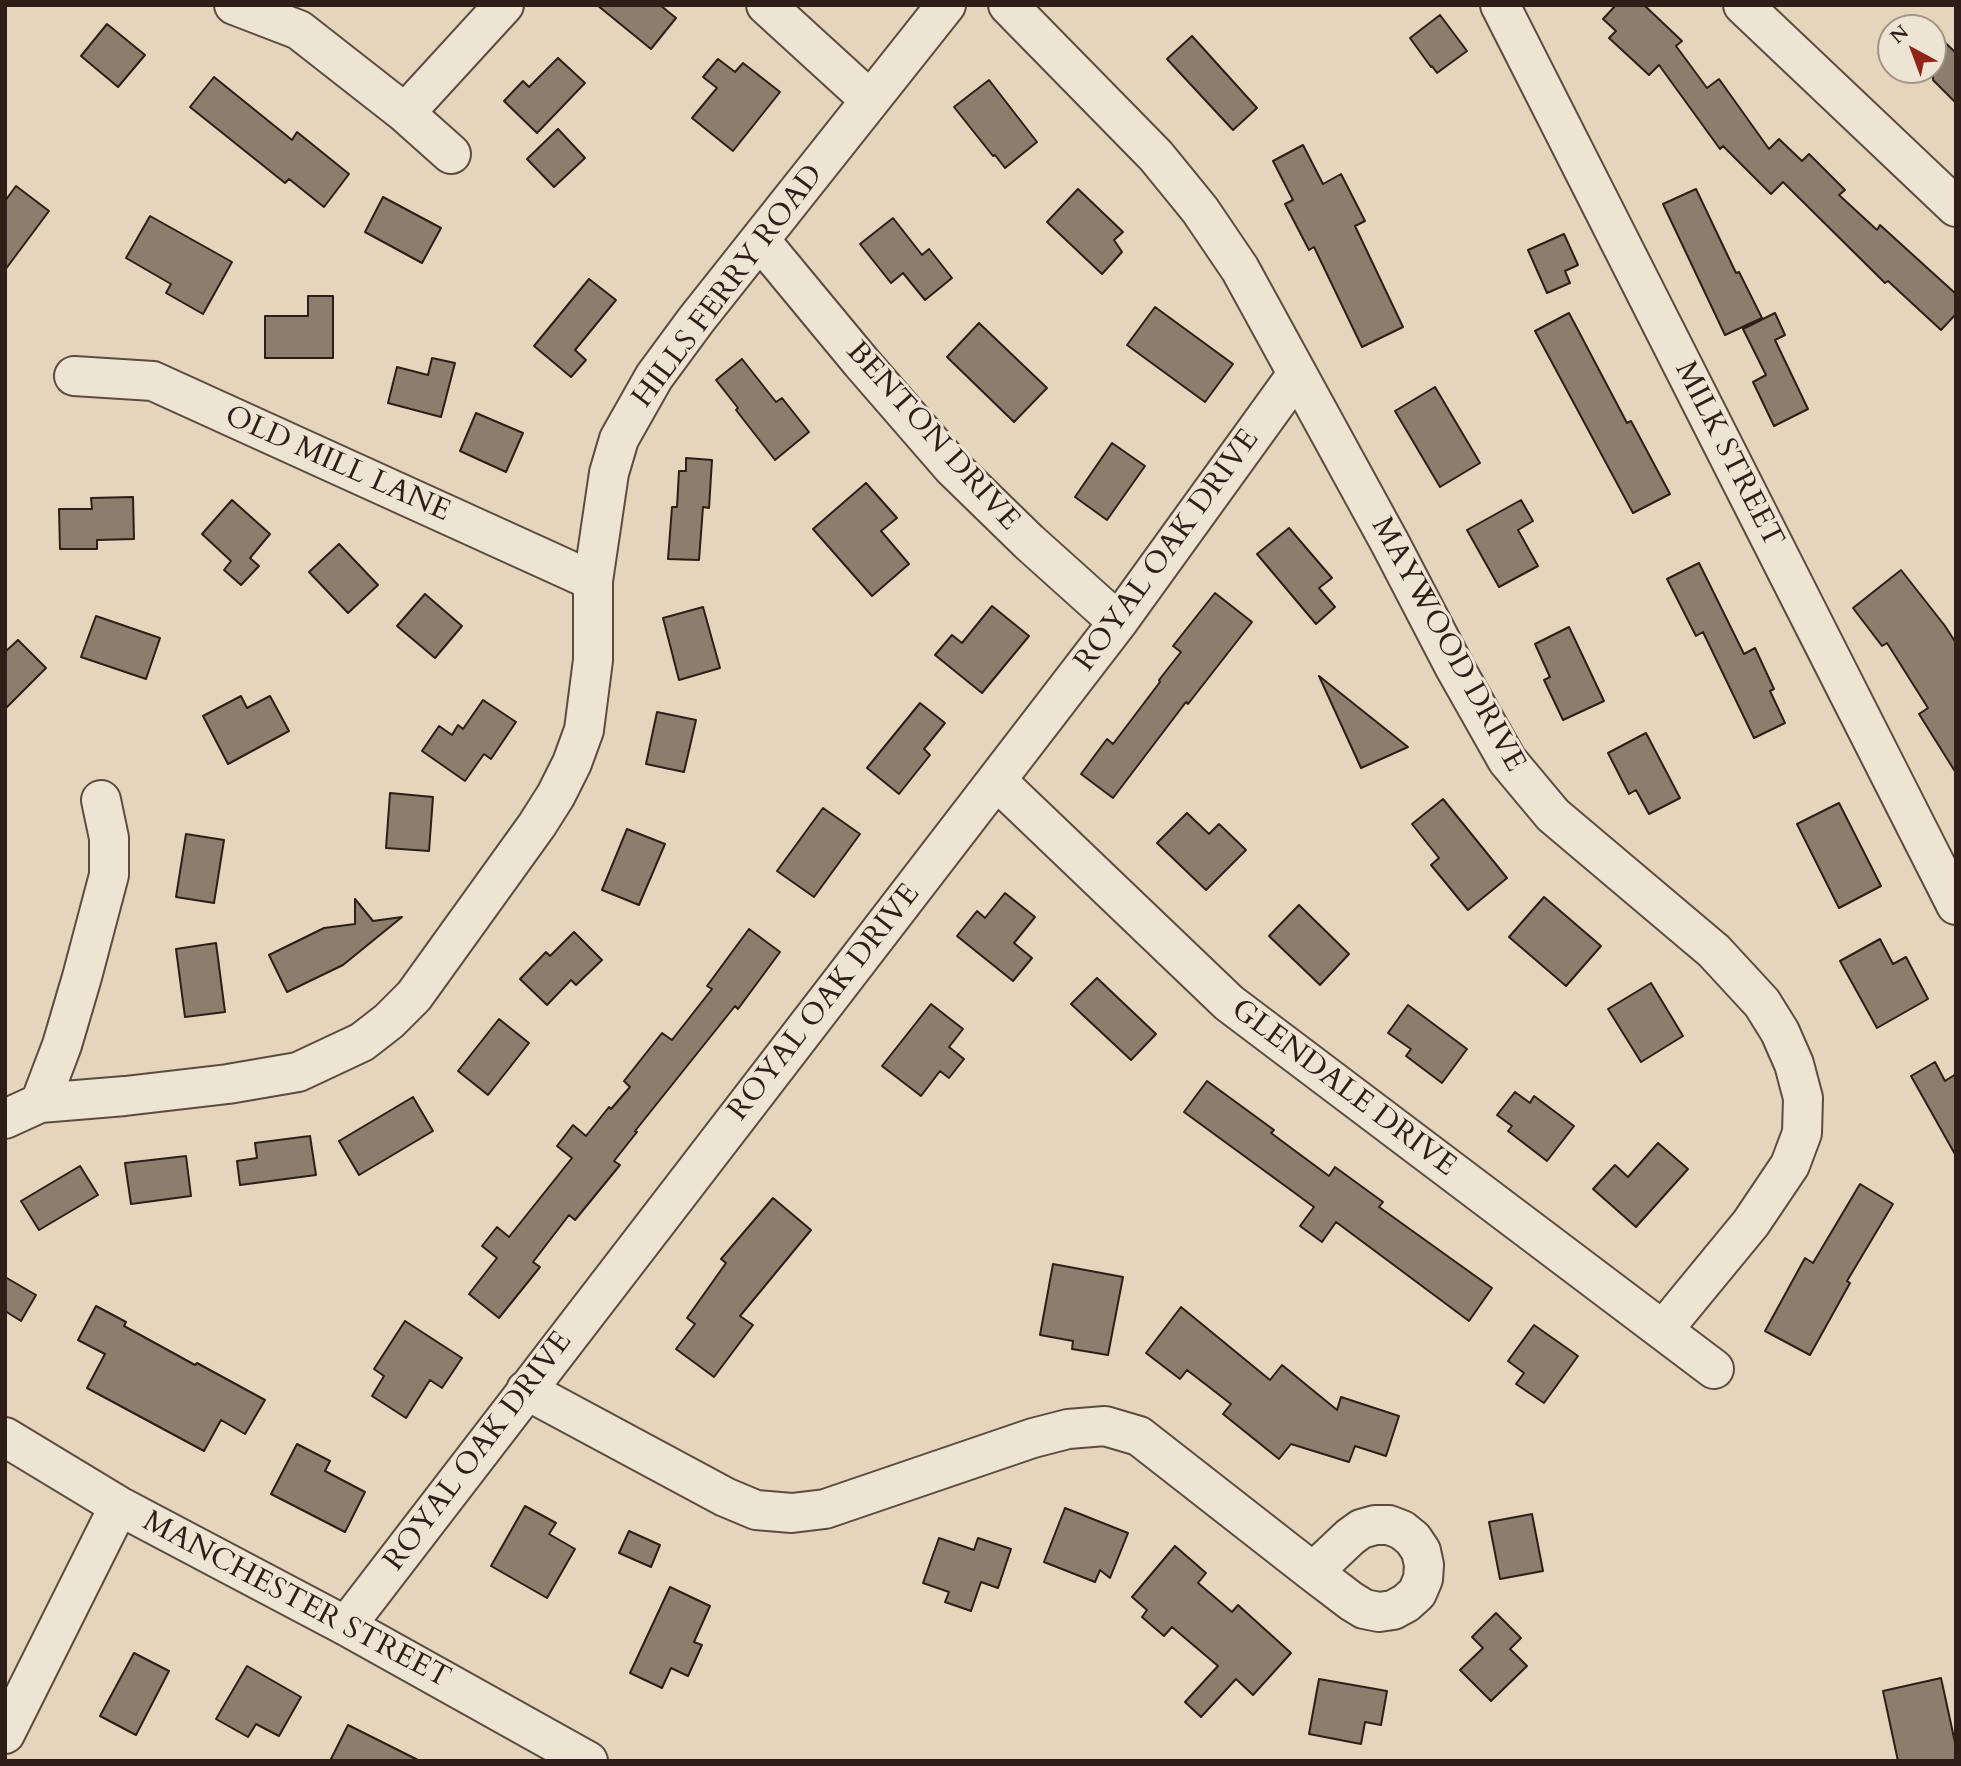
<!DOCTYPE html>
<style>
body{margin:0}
#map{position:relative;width:1961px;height:1766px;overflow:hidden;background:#e4d5bc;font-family:Cardo,serif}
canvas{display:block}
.frame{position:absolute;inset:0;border:7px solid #2d1e17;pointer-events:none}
.north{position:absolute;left:1877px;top:14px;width:70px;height:70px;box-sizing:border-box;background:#ede4d3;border:2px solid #a09588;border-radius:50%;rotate:319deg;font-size:19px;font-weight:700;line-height:28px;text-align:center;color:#2d1e17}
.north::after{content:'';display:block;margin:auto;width:24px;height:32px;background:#8f2418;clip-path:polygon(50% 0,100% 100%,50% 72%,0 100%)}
</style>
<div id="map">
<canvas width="1961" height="1766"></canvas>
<div class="frame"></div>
<div class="north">N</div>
</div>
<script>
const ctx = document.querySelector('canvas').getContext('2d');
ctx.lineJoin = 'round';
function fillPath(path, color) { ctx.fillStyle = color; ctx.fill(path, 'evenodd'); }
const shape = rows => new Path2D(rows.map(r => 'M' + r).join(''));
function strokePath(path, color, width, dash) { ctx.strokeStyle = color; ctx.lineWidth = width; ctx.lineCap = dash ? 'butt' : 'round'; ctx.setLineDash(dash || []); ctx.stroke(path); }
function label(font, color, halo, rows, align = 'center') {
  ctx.font = font + ' Cardo,serif'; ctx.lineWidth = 6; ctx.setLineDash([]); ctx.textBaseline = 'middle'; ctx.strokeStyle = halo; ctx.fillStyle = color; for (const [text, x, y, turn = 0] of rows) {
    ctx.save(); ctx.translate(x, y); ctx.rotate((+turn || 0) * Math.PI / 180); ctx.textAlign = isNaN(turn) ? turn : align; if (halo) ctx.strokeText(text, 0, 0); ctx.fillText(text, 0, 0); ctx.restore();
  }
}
const building = shape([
 [597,5,660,5,676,18,651,49,597,5],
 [1616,5,1644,5,1682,41,1676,46,1707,88,1719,79,1769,149,1779,139,1802,161,1809,154,1845,190,1839,195,1877,230,1880,225,1956,294,1956,314,1941,330,1888,281,1885,283,1783,182,1771,194,1723,146,1720,149,1659,65,1649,75,1609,38,1616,31,1603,19,1616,5],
 [1440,15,1467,51,1437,73,1432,66,1431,67,1410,38,1440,15],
 [107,24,145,55,118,87,81,56,107,24],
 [1933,31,1956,53,1956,103,1933,80,1933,31],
 [1192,36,1257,108,1233,130,1167,59,1192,36],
 [558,58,585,83,537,133,504,101,523,81,529,87,558,58],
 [718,59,735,72,743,63,780,92,733,151,692,118,717,88,703,77,718,59],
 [214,77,292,140,297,132,349,174,324,207,289,179,285,183,190,107,214,77],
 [989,80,1037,142,1005,168,995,155,993,156,954,107,989,80],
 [558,129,585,158,554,187,527,159,558,129],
 [1303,145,1323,184,1341,174,1365,221,1355,226,1403,327,1362,347,1314,247,1309,250,1285,204,1293,200,1273,161,1303,145],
 [16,186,49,211,5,270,5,201,16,186],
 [1078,189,1123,232,1114,240,1122,252,1102,274,1047,222,1078,189],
 [1696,189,1736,273,1739,272,1762,318,1725,335,1663,204,1696,189],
 [383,197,441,228,422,263,365,232,383,197],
 [150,216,232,262,203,314,166,293,171,284,126,258,150,216],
 [893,218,922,255,929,249,952,278,925,300,903,273,891,283,860,244,893,218],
 [1564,234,1578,265,1565,271,1570,283,1547,293,1528,250,1564,234],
 [589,279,616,300,575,350,586,360,571,377,534,346,589,279],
 [308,296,333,296,333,358,265,358,265,316,308,316,308,296],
 [1155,307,1233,364,1205,402,1127,345,1155,307],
 [1569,313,1627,423,1631,421,1670,494,1633,513,1535,331,1569,313],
 [1775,313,1785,335,1775,340,1808,409,1774,426,1753,382,1766,375,1743,329,1775,313],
 [979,323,1047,388,1014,422,947,357,979,323],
 [432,358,455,363,441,417,388,403,397,367,428,375,432,358],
 [742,359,776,402,782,398,809,432,775,460,736,410,738,408,716,380,742,359],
 [1435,387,1480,463,1440,487,1395,411,1435,387],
 [476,413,523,433,506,472,460,451,476,413],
 [1112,443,1145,466,1107,520,1075,497,1112,443],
 [686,458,712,460,709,508,703,507,699,560,668,559,672,507,677,507,679,471,686,471,686,458],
 [866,483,897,518,881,531,909,564,872,596,813,529,866,483],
 [133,497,134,539,97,540,97,549,60,549,59,509,92,509,91,498,133,497],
 [232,500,270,534,250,558,259,566,241,585,224,570,231,561,202,534,232,500],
 [1521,500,1533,521,1518,530,1538,566,1499,587,1467,530,1521,500],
 [1289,528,1332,578,1319,588,1335,607,1316,624,1257,554,1289,528],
 [339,544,378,585,348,613,309,572,339,544],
 [1699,563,1744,654,1755,648,1774,689,1770,691,1785,723,1754,738,1703,632,1696,636,1667,579,1699,563],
 [1901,570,1945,626,1956,643,1956,773,1919,714,1928,708,1887,643,1882,646,1853,608,1901,570],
 [1215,593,1252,622,1188,704,1186,702,1113,798,1081,774,1107,739,1113,744,1160,682,1159,680,1181,652,1173,646,1215,593],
 [425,594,462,626,435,658,397,626,425,594],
 [992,606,1029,636,982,693,935,655,952,635,962,643,992,606],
 [703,607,720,668,679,680,663,618,703,607],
 [96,616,160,638,146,679,81,657,96,616],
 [1569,627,1604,701,1563,720,1544,680,1550,677,1535,644,1569,627],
 [18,640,46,668,5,709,5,652,18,640],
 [1319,676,1408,747,1361,768,1319,676],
 [241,696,247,708,270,696,289,731,228,764,203,716,241,696],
 [483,700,516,722,491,759,484,754,465,781,422,751,439,726,452,735,458,725,463,729,483,700],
 [920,703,945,723,924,749,930,755,899,794,867,768,920,703],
 [657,712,696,720,684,772,646,764,657,712],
 [1646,733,1680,798,1649,814,1636,790,1629,794,1608,753,1646,733],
 [390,793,433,797,429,851,386,848,390,793],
 [1443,799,1507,878,1468,910,1431,865,1439,858,1412,824,1443,799],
 [1839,803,1881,886,1839,908,1797,824,1839,803],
 [823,808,860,834,814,897,777,871,823,808],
 [1187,813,1209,834,1219,824,1246,850,1206,890,1157,843,1187,813],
 [627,829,665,844,639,905,602,890,627,829],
 [186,834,224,840,214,903,176,897,186,834],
 [1005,893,1035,917,1014,943,1032,958,1013,981,957,936,977,911,985,918,1005,893],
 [1544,897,1601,946,1566,986,1509,937,1544,897],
 [355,899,373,921,402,917,343,965,287,992,269,955,324,928,355,924,355,899],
 [1299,905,1349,954,1320,985,1269,936,1299,905],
 [749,929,780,952,738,1009,735,1006,635,1131,637,1132,614,1161,620,1165,575,1220,569,1215,533,1262,540,1267,499,1318,469,1294,497,1258,482,1246,497,1227,509,1237,572,1158,557,1146,573,1125,586,1136,609,1107,611,1109,630,1087,624,1081,662,1033,672,1040,712,989,707,986,749,929],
 [574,932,602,960,576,985,571,980,547,1005,520,979,546,952,550,956,574,932],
 [1880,939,1893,964,1906,957,1928,999,1877,1028,1840,961,1880,939],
 [216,943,225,1012,185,1017,176,949,216,943],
 [1097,978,1156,1034,1131,1060,1071,1004,1097,978],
 [1651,983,1683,1036,1641,1062,1608,1009,1651,983],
 [931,1004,963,1029,949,1047,964,1059,949,1078,940,1071,921,1096,882,1066,931,1004],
 [1408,1005,1467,1049,1442,1083,1406,1056,1411,1049,1388,1033,1408,1005],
 [499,1019,529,1043,488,1095,458,1071,499,1019],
 [1935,1062,1945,1081,1956,1074,1956,1156,1911,1076,1935,1062],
 [1207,1081,1274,1130,1271,1133,1329,1176,1335,1167,1383,1202,1379,1207,1492,1288,1469,1321,1336,1222,1322,1242,1300,1226,1314,1207,1184,1112,1207,1081],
 [1515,1092,1530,1103,1534,1096,1574,1126,1547,1161,1508,1131,1512,1126,1497,1115,1515,1092],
 [413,1097,433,1131,359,1175,339,1141,413,1097],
 [310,1136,316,1175,240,1185,237,1161,257,1158,255,1143,310,1136],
 [1658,1143,1688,1169,1636,1227,1593,1189,1615,1165,1628,1177,1658,1143],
 [186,1156,191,1196,131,1204,125,1163,186,1156],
 [80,1166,98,1195,39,1230,21,1201,80,1166],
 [1860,1184,1893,1204,1847,1281,1850,1283,1810,1355,1765,1331,1805,1258,1813,1263,1860,1184],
 [773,1198,811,1230,740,1316,753,1325,714,1377,676,1349,695,1324,687,1318,726,1263,721,1259,773,1198],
 [1053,1264,1123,1277,1108,1355,1072,1349,1073,1341,1040,1335,1053,1264],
 [5,1277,36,1295,21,1321,5,1311,5,1277],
 [96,1306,126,1322,124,1326,195,1365,197,1363,265,1400,245,1434,221,1420,204,1451,87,1388,105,1354,78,1340,96,1306],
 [1181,1307,1270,1380,1282,1365,1337,1410,1341,1397,1399,1416,1386,1456,1355,1446,1349,1462,1291,1444,1279,1459,1223,1414,1231,1404,1187,1370,1180,1379,1146,1353,1181,1307],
 [405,1321,462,1358,442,1388,430,1380,406,1418,372,1396,384,1376,374,1369,405,1321],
 [1534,1325,1578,1356,1544,1403,1516,1384,1524,1373,1508,1361,1534,1325],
 [297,1444,330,1461,325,1471,365,1492,345,1532,271,1494,297,1444],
 [525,1506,556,1523,549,1534,575,1549,547,1598,491,1566,525,1506],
 [1065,1508,1128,1533,1110,1578,1100,1570,1095,1582,1044,1562,1065,1508],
 [1532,1514,1543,1571,1500,1579,1489,1522,1532,1514],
 [629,1531,660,1545,651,1567,619,1553,629,1531],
 [939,1538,974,1550,978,1538,1011,1549,998,1588,981,1582,971,1611,945,1602,949,1592,923,1583,939,1538],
 [1175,1546,1206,1573,1198,1583,1232,1612,1238,1605,1291,1653,1253,1695,1236,1679,1201,1717,1185,1702,1218,1666,1172,1627,1164,1636,1142,1617,1147,1610,1132,1597,1175,1546],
 [670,1587,710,1606,694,1642,702,1645,688,1676,671,1668,662,1688,630,1673,670,1587],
 [1496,1613,1521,1638,1510,1649,1527,1666,1491,1701,1460,1670,1483,1648,1472,1637,1496,1613],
 [134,1653,169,1671,136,1735,100,1716,134,1653],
 [247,1666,301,1697,279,1736,256,1724,248,1737,216,1719,247,1666],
 [1941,1678,1956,1747,1956,1761,1898,1761,1883,1691,1941,1678],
 [1319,1679,1387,1691,1381,1725,1365,1722,1361,1744,1309,1734,1319,1679],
 [348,1725,420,1761,330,1761,348,1725]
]);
const minor = shape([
 [234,5,299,30,405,113,451,154],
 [766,5,870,100],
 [1008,5,1156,156,1200,210,1240,269,1390,543,1455,668,1507,760,1553,815,1714,951,1762,1003,1780,1032,1794,1064,1803,1098,1802,1133,1790,1165,1751,1223,1663,1330],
 [1500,5,1956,905],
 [1743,5,1956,207],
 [405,113,504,5],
 [760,240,861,362,953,468,1029,542,1118,622],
 [74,376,153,381,593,581],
 [997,781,1229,1003,1714,1369],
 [40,1103,62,1045,82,977,109,875,109,838,101,800],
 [5,1119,40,1103,125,1096,228,1084,298,1072,362,1042,389,1021,414,996,537,825,556,795,572,763,584,730,593,660,593,581,609,473,619,439,654,377,696,320,946,5],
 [526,1390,725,1497,756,1510,792,1513,825,1509,1033,1438,1068,1429,1105,1426,1139,1436,1313,1572,1351,1601,1364,1609,1379,1612,1393,1610,1406,1603,1417,1593,1423,1579,1424,1565,1421,1551,1413,1539,1402,1530,1389,1525,1375,1525,1361,1529,1350,1537,1313,1572],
 [5,1437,119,1506,346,1626,588,1761],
 [346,1626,1118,622,1297,374],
 [5,1734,119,1506]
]);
const streetNames = [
 ["HILLS FERRY ROAD",729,287,-53],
 ["BENTON DRIVE",932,437,48],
 ["MILK STREET",1728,455,63],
 ["OLD MILL LANE",337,465,24],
 ["ROYAL OAK DRIVE",1168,551,-54],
 ["MAYWOOD DRIVE",1447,645,61],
 ["ROYAL OAK DRIVE",825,1003,-52],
 ["GLENDALE DRIVE",1343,1089,37],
 ["ROYAL OAK DRIVE",479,1452,-53],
 ["MANCHESTER STREET",296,1601,28]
];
fillPath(building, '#8c7d6d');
strokePath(building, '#2d1e17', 2);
strokePath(minor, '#5b4c40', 42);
strokePath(minor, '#ede4d3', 38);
label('30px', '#2d1e17', '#ede4d3', streetNames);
</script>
